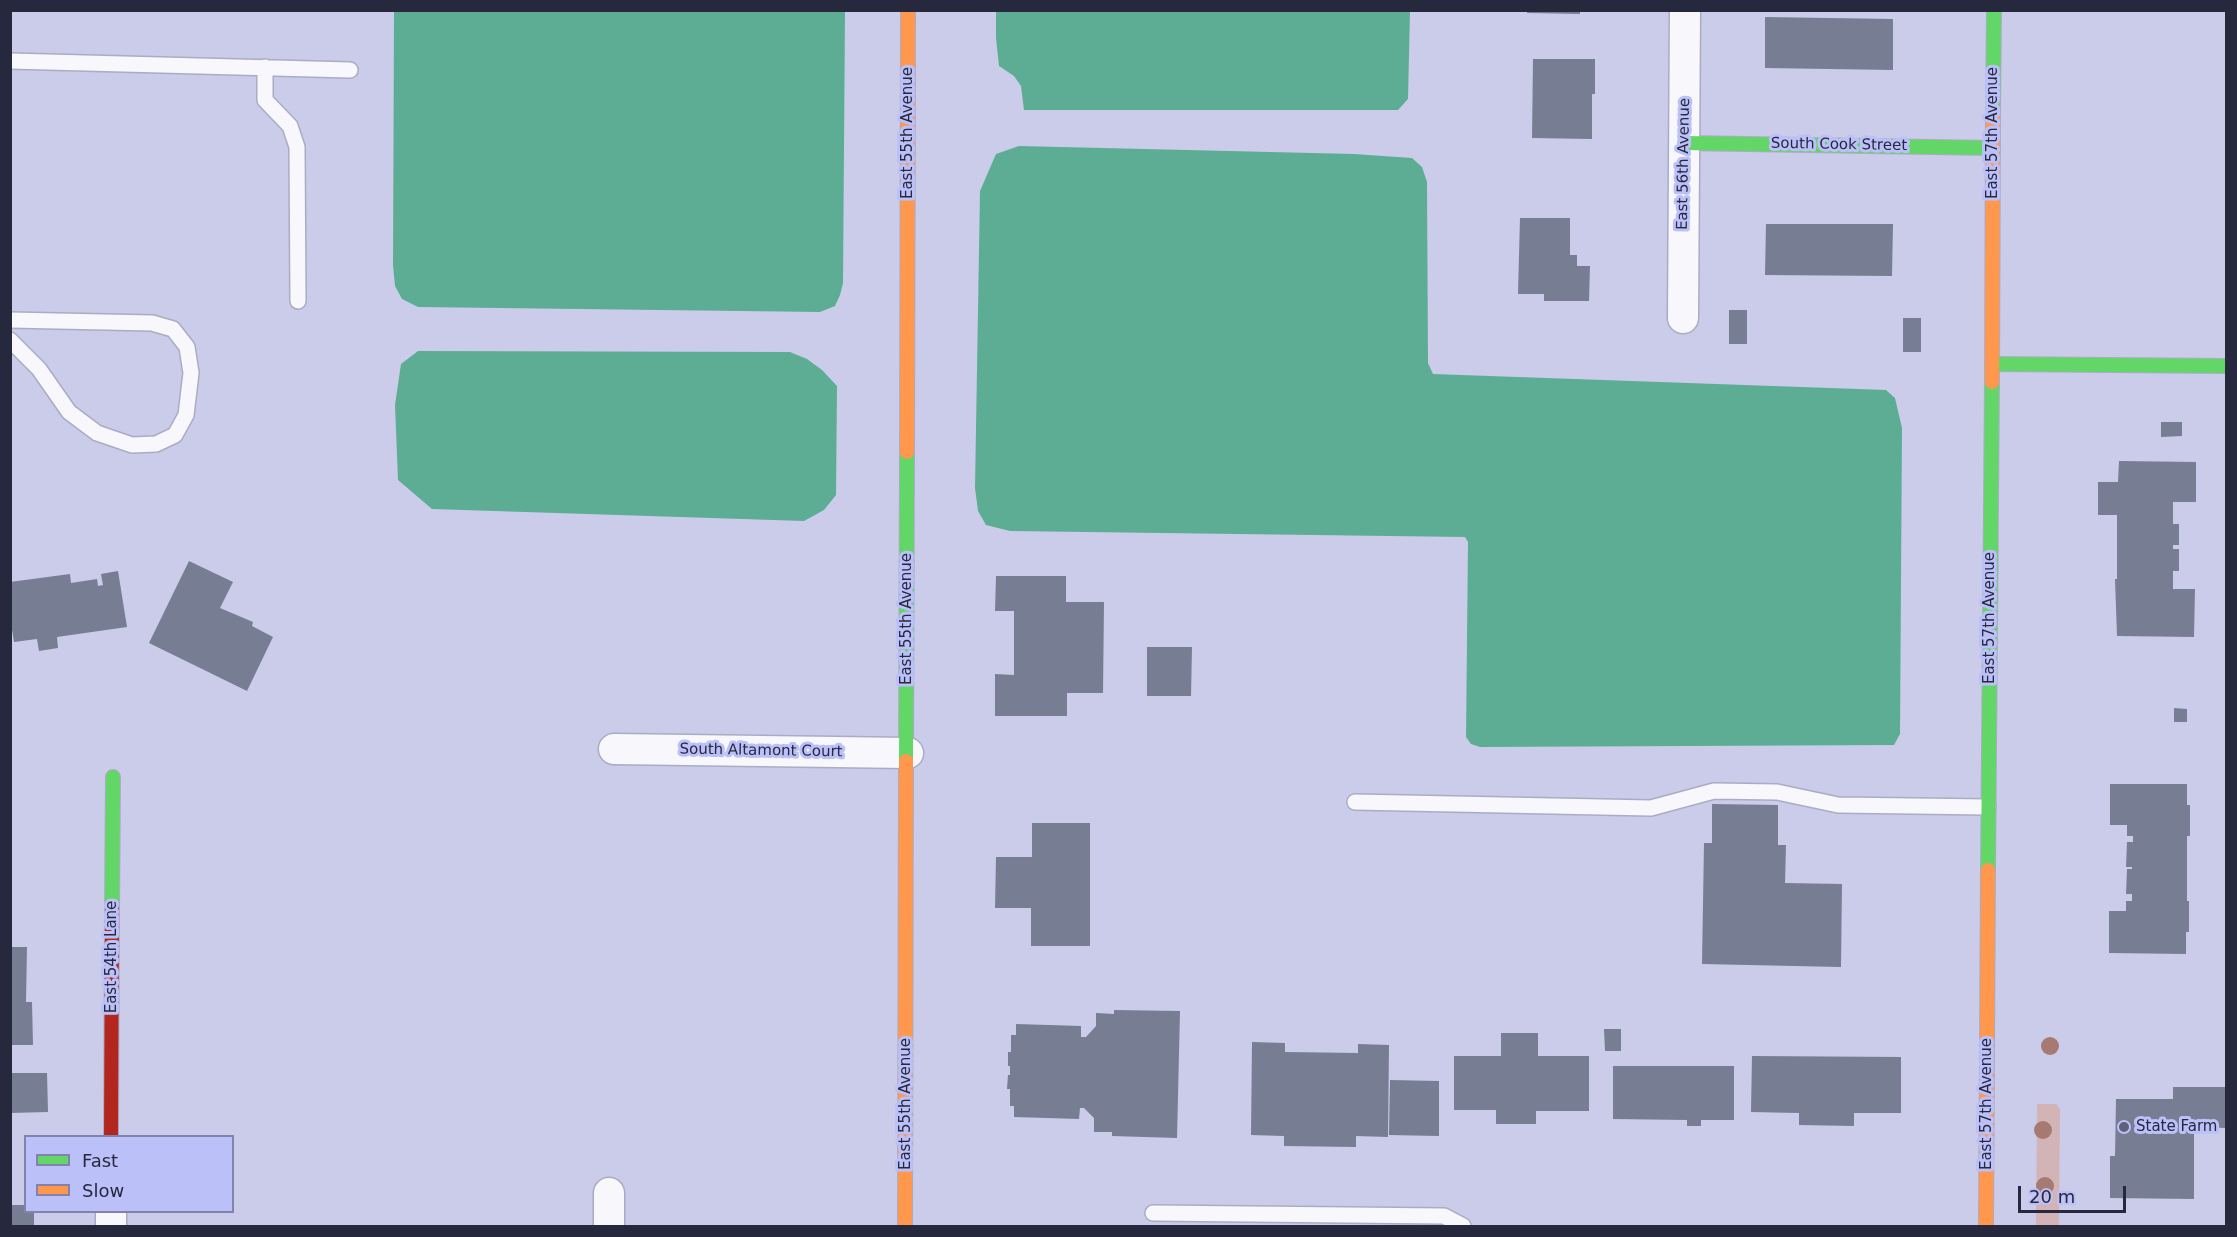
<!DOCTYPE html>
<style>
body{margin:0}
#map{position:relative;width:2237px;height:1237px;overflow:hidden;background:#caccea;font-family:"DejaVu Sans",sans-serif}
canvas{display:block}
.frame{position:absolute;inset:0;border:12px solid #26283d;pointer-events:none}
.legend{position:absolute;left:24px;top:1135px;width:210px;height:78px;box-sizing:border-box;background:#bcc0f8;border:2px solid #8083ad;margin:0;padding:8px 10px;list-style:none;font-size:18px;color:#26283d}
.legend li{display:flex;align-items:center;gap:12px;height:30px}
.legend b{width:30px;border:2px solid #8083ad}
.scale{position:absolute;left:2018px;top:1186px;width:108px;height:27px;box-sizing:border-box;border:3px solid #26283d;border-top:0;padding-left:8px;font-size:18px;line-height:21px;white-space:nowrap;color:#26283d;-webkit-text-stroke:4px #bcc0f8;paint-order:stroke}
</style>
<div id="map">
<canvas width="2237" height="1237"></canvas>
<div class="frame"></div>
<ul class="legend">
<li><b style="height:8px;background:#63d668"></b>Fast</li>
<li><b style="height:8px;background:#ff974d"></b>Slow</li>
</ul>
<div class="scale">20 m</div>
</div>
<script>
const ctx = document.querySelector('canvas').getContext('2d');
ctx.lineJoin = 'round';
function fillPath(path, color) { ctx.fillStyle = color; ctx.fill(path, 'evenodd'); }
const shape = rows => new Path2D(rows.map(r => 'M' + r).join(''));
function strokePath(path, color, width, dash) { ctx.strokeStyle = color; ctx.lineWidth = width; ctx.lineCap = dash ? 'butt' : 'round'; ctx.setLineDash(dash || []); ctx.stroke(path); }
function label(font, color, halo, rows, align = 'center') {
  ctx.font = font + ' "DejaVu Sans",sans-serif'; ctx.lineWidth = 6; ctx.setLineDash([]); ctx.textBaseline = 'middle'; ctx.strokeStyle = halo; ctx.fillStyle = color; for (const [text, x, y, turn = 0] of rows) {
    ctx.save(); ctx.translate(x, y); ctx.rotate((+turn || 0) * Math.PI / 180); ctx.textAlign = isNaN(turn) ? turn : align; if (halo) ctx.strokeText(text, 0, 0); ctx.fillText(text, 0, 0); ctx.restore();
  }
}
const green = shape([
 [2037,1104,2056,1104,2060,1109,2059,1226,2036,1226]
]);
const water = shape([
 [394,11,845,11,843,283,840,295,835,306,820,312,418,307,402,299,395,286,393,265],
 [996,11,1410,11,1408,99,1398,110,1024,110,1021,86,1014,76,999,66,996,38],
 [1019,146,1354,154,1412,158,1422,167,1427,182,1428,363,1433,374,1886,390,1895,398,1902,428,1900,734,1894,745,1480,747,1471,744,1466,737,1468,542,1465,537,1010,531,986,525,978,511,975,488,980,191,996,154],
 [418,351,790,352,807,359,822,370,837,386,836,495,824,510,804,521,432,509,398,480,395,405,401,364]
]);
const building = shape([
 [1527,10,1580,10,1580,14,1527,13],
 [1765,17,1893,19,1893,70,1765,68],
 [1533,59,1595,59,1595,94,1592,94,1592,139,1532,138],
 [1520,218,1570,218,1570,255,1577,255,1577,266,1590,266,1589,301,1544,301,1544,294,1518,294],
 [1766,224,1893,224,1892,276,1765,275],
 [1729,310,1747,310,1747,344,1729,344],
 [1903,318,1921,318,1921,352,1903,352],
 [2161,422,2182,422,2182,436,2161,437],
 [2119,461,2196,462,2196,502,2173,502,2173,524,2179,524,2179,545,2173,545,2173,549,2179,549,2179,571,2173,571,2173,589,2195,589,2194,637,2117,636,2115,579,2117,579,2117,515,2098,515,2098,482,2118,482],
 [189,561,233,582,220,608,253,622,252,626,273,637,247,691,149,643],
 [118,571,127,627,57,637,58,648,39,651,37,639,14,642,10,617,10,582,70,574,71,583,97,579,98,586,103,585,101,574],
 [996,576,1066,576,1066,602,1104,602,1103,693,1067,693,1067,716,995,716,995,674,1014,675,1014,611,995,611],
 [1147,647,1192,647,1191,696,1147,696],
 [2174,708,2187,709,2187,722,2174,722],
 [2110,784,2187,784,2187,805,2190,805,2190,836,2187,836,2187,901,2189,901,2189,932,2186,932,2186,954,2109,953,2109,911,2126,911,2126,901,2132,901,2132,894,2126,894,2127,869,2132,869,2132,867,2126,867,2127,842,2133,842,2133,836,2127,836,2127,825,2110,825],
 [1712,804,1778,805,1778,845,1786,845,1785,883,1842,884,1841,967,1702,964,1704,843,1712,843],
 [1032,823,1090,823,1090,946,1031,946,1031,908,995,908,996,857,1032,857],
 [10,947,27,947,26,1002,32,1002,33,1045,10,1045],
 [1114,1010,1180,1011,1177,1138,1112,1136,1112,1132,1094,1132,1094,1118,1084,1108,1080,1108,1079,1119,1014,1117,1014,1106,1010,1106,1010,1089,1007,1089,1008,1075,1010,1075,1010,1066,1008,1066,1008,1052,1011,1052,1011,1035,1016,1035,1016,1024,1081,1026,1081,1037,1086,1037,1096,1026,1096,1013,1114,1014],
 [1604,1029,1621,1029,1621,1051,1605,1051],
 [1501,1033,1538,1033,1538,1056,1589,1056,1589,1111,1536,1111,1536,1124,1496,1124,1496,1110,1454,1110,1454,1056,1501,1056],
 [1252,1042,1285,1043,1285,1052,1358,1053,1358,1044,1389,1045,1388,1137,1356,1136,1356,1147,1284,1146,1284,1136,1251,1135],
 [1752,1056,1901,1057,1901,1113,1854,1113,1854,1126,1799,1125,1799,1113,1751,1112],
 [1613,1066,1734,1066,1734,1120,1701,1120,1701,1126,1687,1126,1687,1120,1613,1119],
 [10,1073,47,1073,48,1112,10,1113],
 [1390,1080,1439,1081,1439,1136,1389,1135],
 [2173,1087,2226,1087,2226,1128,2194,1127,2194,1199,2110,1198,2110,1156,2115,1156,2116,1099,2173,1099],
 [10,1205,26,1205,26,1212,34,1212,34,1226,10,1226]
]);
const lane = shape([
 [10,61,350,70],
 [265,67,265,100,290,126,297,147,298,301],
 [10,320,152,323,173,329,187,347,191,373,186,415,175,435,156,444,132,445,97,433,69,412,39,369,10,340],
 [1355,802,1651,808,1714,791,1777,792,1838,805,1988,807],
 [1153,1213,1444,1216,1463,1226]
]);
const street = shape([
 [1683,318,1685,10],
 [614,749,908,753],
 [111,1226,111,1212],
 [609,1226,609,1193]
]);
const fast = shape([
 [1993,109,1994,10],
 [1684,143,1993,148],
 [1992,364,2226,366],
 [906,761,907,452],
 [1988,870,1992,382],
 [112,908,113,777]
]);
const slow = shape([
 [1992,382,1993,109],
 [907,452,908,10],
 [905,1226,906,761],
 [1986,1226,1988,870]
]);
const jam = shape([
 [111,1136,112,908]
]);
const trees = [
 [2050,1046],
 [2043,1130],
 [2045,1186]
];
const markers = [
 [2124,1127,6,"#5f617a"]
];
const streetNames = [
 ["East 55th Avenue",908,133,-90],
 ["East 57th Avenue",1993,133,-90],
 ["South Cook Street",1839,145,1],
 ["East 56th Avenue",1684,164,-89],
 ["East 57th Avenue",1990,618,-90],
 ["East 55th Avenue",907,619,-90],
 ["South Altamont Court",761,751,1],
 ["East 54th Lane",112,957,-90],
 ["East 55th Avenue",906,1104,-90],
 ["East 57th Avenue",1987,1104,-90]
];
const poiNames = [
 ["State Farm",2136,1127]
];
fillPath(green, '#d2b4b6');
fillPath(water, '#5dad95');
fillPath(building, '#777d92');
strokePath(lane, '#aaacc4', 18);
strokePath(street, '#aaacc4', 33);
strokePath(fast, '#aaacc4', 16);
strokePath(slow, '#aaacc4', 16);
strokePath(jam, '#aaacc4', 16);
strokePath(lane, '#f7f7fc', 15);
strokePath(street, '#f7f7fc', 30);
strokePath(fast, '#63d668', 14);
strokePath(slow, '#ff974d', 14);
strokePath(jam, '#b3261e', 14);
ctx.fillStyle = '#a67a73';
for (const [x, y] of trees) { ctx.beginPath(); ctx.arc(x, y, 9, 0, 2 * Math.PI); ctx.fill(); }
for (const [x, y, r, color] of markers) { const dot = new Path2D(); dot.arc(x, y, r, 0, 2 * Math.PI); ctx.fillStyle = color; ctx.fill(dot); strokePath(dot, '#bcc0f8', 2); }
label('15px', '#26283d', '#bcc0f8', streetNames);
label('15px', '#26283d', '#bcc0f8', poiNames, 'left');
</script>
